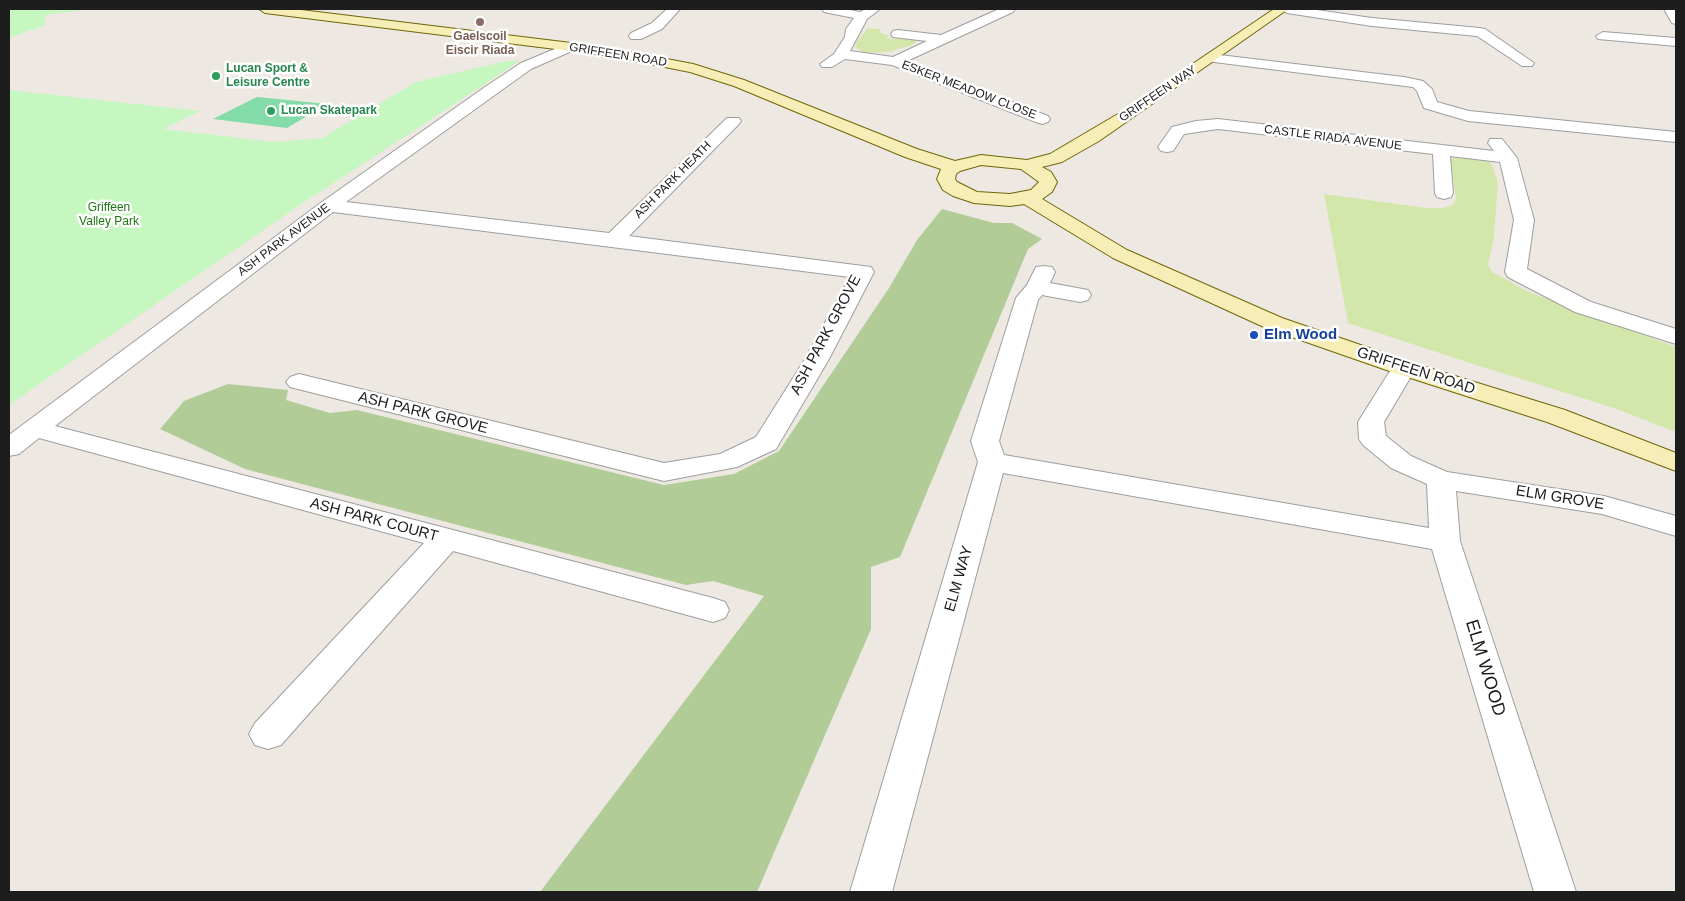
<!DOCTYPE html>
<style>
body{margin:0}
#map{position:relative;width:1685px;height:901px;overflow:hidden;background:#eee8e3;font-family:Helvetica,sans-serif}
canvas{display:block}
.frame{position:absolute;inset:0;border:10px solid #1d1d1d;pointer-events:none}
</style>
<div id="map">
<canvas width="1685" height="901"></canvas>
<div class="frame"></div>
</div>
<script>
const ctx = document.querySelector('canvas').getContext('2d');
ctx.lineJoin = 'round';
function fillPath(path, color) { ctx.fillStyle = color; ctx.fill(path, 'evenodd'); }
const shape = rows => new Path2D(rows.map(r => 'M' + r).join(''));
function strokePath(path, color, width, dash) { ctx.strokeStyle = color; ctx.lineWidth = width; ctx.lineCap = dash ? 'butt' : 'round'; ctx.setLineDash(dash || []); ctx.stroke(path); }
function label(font, color, halo, rows, align = 'center') {
  ctx.font = font + ' Helvetica,sans-serif'; ctx.lineWidth = 5; ctx.setLineDash([]); ctx.textBaseline = 'middle'; ctx.strokeStyle = halo; ctx.fillStyle = color; for (const [text, x, y, turn = 0] of rows) {
    ctx.save(); ctx.translate(x, y); ctx.rotate((+turn || 0) * Math.PI / 180); ctx.textAlign = isNaN(turn) ? turn : align; if (halo) ctx.strokeText(text, 0, 0); ctx.fillText(text, 0, 0); ctx.restore();
  }
}
const grass = shape([
 [868,28,881,29,879,32,889,36,886,39,911,38,917,41,912,45,888,52,865,53,855,47,856,43],
 [1459,156,1481,159,1491,163,1498,182,1494,238,1488,265,1492,272,1529,292,1676,347,1676,432,1614,408,1470,363,1348,323,1324,194,1427,208,1443,208,1453,205,1456,198,1450,159]
]);
const forest = shape([
 [942,209,994,223,1012,223,1042,239,1028,249,900,557,871,567,871,629,757,892,540,892,764,596,713,581,686,585,245,469,160,429,184,401,228,384,288,390,286,400,330,413,357,410,664,485,734,474,779,451,889,288,917,240]
]);
const park = shape([
 [9,9,84,9,77,11,45,15,45,25,9,38],
 [507,61,520,61,300,205,9,405,9,90,200,111,163,129,275,142,322,138,416,82]
]);
const pitch = shape([
 [257,97,327,104,287,128,213,119]
]);
const street = shape([
 [667,9,680,9,662,29,641,39,631,39,629,36,631,33,652,23,667,9],
 [822,9,845,9,860,12,866,9,880,9,867,19,850,51,893,57,927,41,893,37,891,34,893,31,898,30,941,35,999,9,1015,9,1013,12,907,61,1048,116,1050,119,1048,122,1042,124,1036,122,892,65,845,59,832,67,822,67,820,64,834,54,845,37,846,29,854,18,824,12,822,9],
 [1281,9,1310,9,1372,18,1480,28,1485,29,1534,63,1532,66,1522,66,1477,36,1372,26,1287,13,1281,9],
 [1664,9,1676,9,1676,24,1672,23,1664,9],
 [1603,32,1676,38,1676,46,1598,39,1596,36,1603,32],
 [569,43,576,47,574,50,531,69,346,202,609,233,727,118,739,118,741,121,739,124,629,236,863,266,871,267,874,272,829,359,776,449,737,467,664,481,290,387,286,382,290,377,299,374,664,463,720,454,756,437,805,359,850,277,333,212,55,426,713,598,725,602,729,610,725,618,713,622,453,551,281,745,268,749,255,745,249,734,255,723,424,543,39,438,19,454,9,456,9,435,322,202,485,87,521,63,569,43],
 [1211,54,1404,77,1423,81,1432,89,1437,102,1469,111,1676,132,1676,142,1468,121,1424,108,1417,91,1413,87,1206,61,1204,58,1206,55,1211,54],
 [1218,119,1494,151,1488,143,1490,139,1502,139,1517,158,1534,220,1527,269,1591,302,1676,329,1676,344,1575,312,1508,277,1505,272,1514,220,1500,162,1450,156,1453,193,1451,197,1444,199,1437,197,1435,193,1433,154,1218,129,1184,134,1173,151,1167,152,1161,151,1158,147,1172,127,1196,121,1218,119],
 [1044,266,1052,267,1055,272,1050,283,1088,290,1091,295,1088,300,1080,302,1042,295,1038,300,999,441,1004,455,1429,528,1427,484,1391,468,1363,445,1359,439,1358,422,1395,363,1404,361,1413,363,1416,368,1384,422,1386,436,1411,456,1447,472,1604,496,1676,516,1676,536,1602,514,1456,491,1460,541,1576,892,1534,892,1432,549,1003,473,892,892,850,892,978,462,971,441,1016,298,1027,285,1036,267,1044,266]
]);
const secondary = shape([
 [259,9,293,9,604,47,693,64,744,80,917,149,955,161,981,155,1027,160,1050,154,1123,111,1274,9,1288,9,1099,141,1062,162,1042,167,1051,172,1057,182,1052,192,1042,199,1127,250,1282,318,1413,363,1565,410,1676,453,1676,471,1547,422,1395,373,1266,328,1113,258,1024,204,1010,206,974,203,953,196,943,190,937,179,941,169,905,157,734,86,690,72,604,55,265,13,259,9],
 [981,165,1021,169,1039,182,1031,190,1010,194,977,192,957,182,955,179,956,174,960,171,981,165]
]);
const markers = [
 [480,22,5,"#8d6e63"],
 [216,76,5,"#2e9e5b"],
 [271,111,5,"#2e9e5b"],
 [1254,335,5,"#1a4fb4"]
];
const farEducationnames = [
 ["Gaelscoil",480,37],
 ["Eiscir Riada",480,51]
];
const farStreetnames = [
 ["GRIFFEEN ROAD",618,55,9],
 ["ESKER MEADOW CLOSE",969,90,21],
 ["GRIFFEEN WAY",1158,94,-34],
 ["CASTLE RIADA AVENUE",1333,138,7],
 ["ASH PARK HEATH",673,180,-45],
 ["ASH PARK AVENUE",284,240,-37]
];
const farLeisurenames = [
 ["Lucan Sport &",226,69],
 ["Leisure Centre",226,83],
 ["Lucan Skatepark",281,111]
];
const farParknames = [
 ["Griffeen",109,208],
 ["Valley Park",109,222]
];
const streetNames = [
 ["ASH PARK GROVE",826,335,-62],
 ["GRIFFEEN ROAD",1416,371,18],
 ["ASH PARK GROVE",423,413,14],
 ["ELM GROVE",1560,498,9],
 ["ASH PARK COURT",374,520,15],
 ["ELM WAY",959,579,-74]
];
const transitNames = [
 ["Elm Wood",1264,335]
];
const nearStreetnames = [
 ["ELM WOOD",1485,668,73]
];
fillPath(grass, '#d4e7aa');
fillPath(forest, '#b2cc98');
fillPath(park, '#c7f7c0');
fillPath(pitch, '#83dba7');
strokePath(street, '#9e9e9e', 2);
strokePath(secondary, '#6f6608', 2);
fillPath(street, '#fff');
fillPath(secondary, '#f7eeb7');
for (const [x, y, r, color] of markers) { const dot = new Path2D(); dot.arc(x, y, r, 0, 2 * Math.PI); ctx.fillStyle = color; ctx.fill(dot); strokePath(dot, '#fff', 2); }
label('bold 12px', '#785e54', '#fff', farEducationnames);
label('12px', '#1d1d1d', '#fff', farStreetnames);
label('bold 12px', '#27864d', '#fff', farLeisurenames, 'left');
label('12px', '#1b770f', '#fff', farParknames);
label('15px', '#1d1d1d', '#fff', streetNames);
label('bold 15px', '#164399', '#fff', transitNames, 'left');
label('18px', '#1d1d1d', '#fff', nearStreetnames);
</script>
